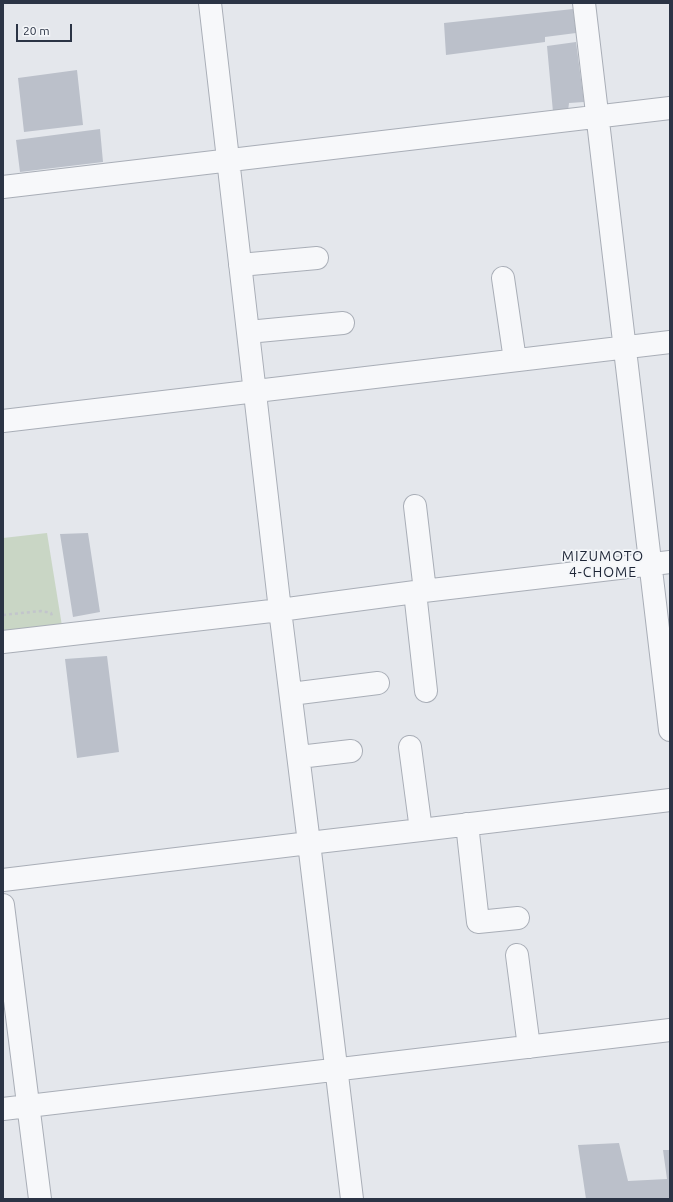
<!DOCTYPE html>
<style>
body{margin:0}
#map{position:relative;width:673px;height:1202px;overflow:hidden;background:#e4e7ec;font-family:Ubuntu,sans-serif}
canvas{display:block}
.frame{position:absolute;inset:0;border:4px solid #2b3445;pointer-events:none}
.scale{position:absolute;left:16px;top:24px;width:56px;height:18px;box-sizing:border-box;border:2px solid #2b3445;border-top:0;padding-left:5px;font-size:12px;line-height:14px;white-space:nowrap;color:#2b3445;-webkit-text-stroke:3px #f4f6f9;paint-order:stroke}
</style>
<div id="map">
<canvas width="673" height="1202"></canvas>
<div class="frame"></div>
<div class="scale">20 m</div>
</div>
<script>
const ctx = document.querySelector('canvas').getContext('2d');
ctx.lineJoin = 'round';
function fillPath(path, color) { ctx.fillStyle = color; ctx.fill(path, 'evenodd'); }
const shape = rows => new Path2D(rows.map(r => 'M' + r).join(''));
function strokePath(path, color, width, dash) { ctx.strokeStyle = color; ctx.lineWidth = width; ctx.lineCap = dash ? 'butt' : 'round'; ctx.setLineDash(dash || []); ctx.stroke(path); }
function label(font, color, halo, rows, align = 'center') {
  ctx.font = font + ' Ubuntu,sans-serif'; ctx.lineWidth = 3.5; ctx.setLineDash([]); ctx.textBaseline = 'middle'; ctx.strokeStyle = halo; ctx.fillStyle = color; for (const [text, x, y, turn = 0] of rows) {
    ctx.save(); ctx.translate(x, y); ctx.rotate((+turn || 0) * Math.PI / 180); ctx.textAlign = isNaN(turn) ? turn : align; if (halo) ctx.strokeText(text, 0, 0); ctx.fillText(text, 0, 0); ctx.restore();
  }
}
const green = shape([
 [47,533,62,626,3,634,3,538]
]);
const building = shape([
 [573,9,576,33,545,37,545,42,446,55,444,23],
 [576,42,584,102,569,103,568,111,553,112,547,46],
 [77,70,83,125,24,132,18,78],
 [100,129,103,162,20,172,16,140],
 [88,533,100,612,73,617,60,534],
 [107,656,119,752,77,758,65,659],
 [619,1143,628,1181,667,1179,663,1150,670,1150,670,1199,586,1199,578,1145]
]);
const path = shape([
 [3,615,41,611,51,613,52,616]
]);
const minor = shape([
 [210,3,280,610,309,843,352,1199],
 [584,3,670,730],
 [3,187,670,108],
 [240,265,317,258],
 [503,278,515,360],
 [248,332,343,323],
 [3,421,670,342],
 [415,506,425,591],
 [415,592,426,691],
 [3,642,280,610,415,592,670,562],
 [291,694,378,683],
 [410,747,421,830],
 [299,757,351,751],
 [467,824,478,922,518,918],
 [3,880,309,843,421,830,670,800],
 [3,905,40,1199],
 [517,955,529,1047],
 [3,1109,670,1030]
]);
const neighbourhoodNames = [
 ["MIZUMOTO",603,556],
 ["4-CHOME",603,572]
];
fillPath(green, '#c9d6c5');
fillPath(building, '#bbc0ca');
strokePath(minor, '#a9aeb7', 24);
strokePath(path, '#c2c5cb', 2.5, [3, 3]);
strokePath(minor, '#f7f8fa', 22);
ctx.letterSpacing = '1px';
label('14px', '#1d2536', '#f4f6f9', neighbourhoodNames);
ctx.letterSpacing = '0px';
</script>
